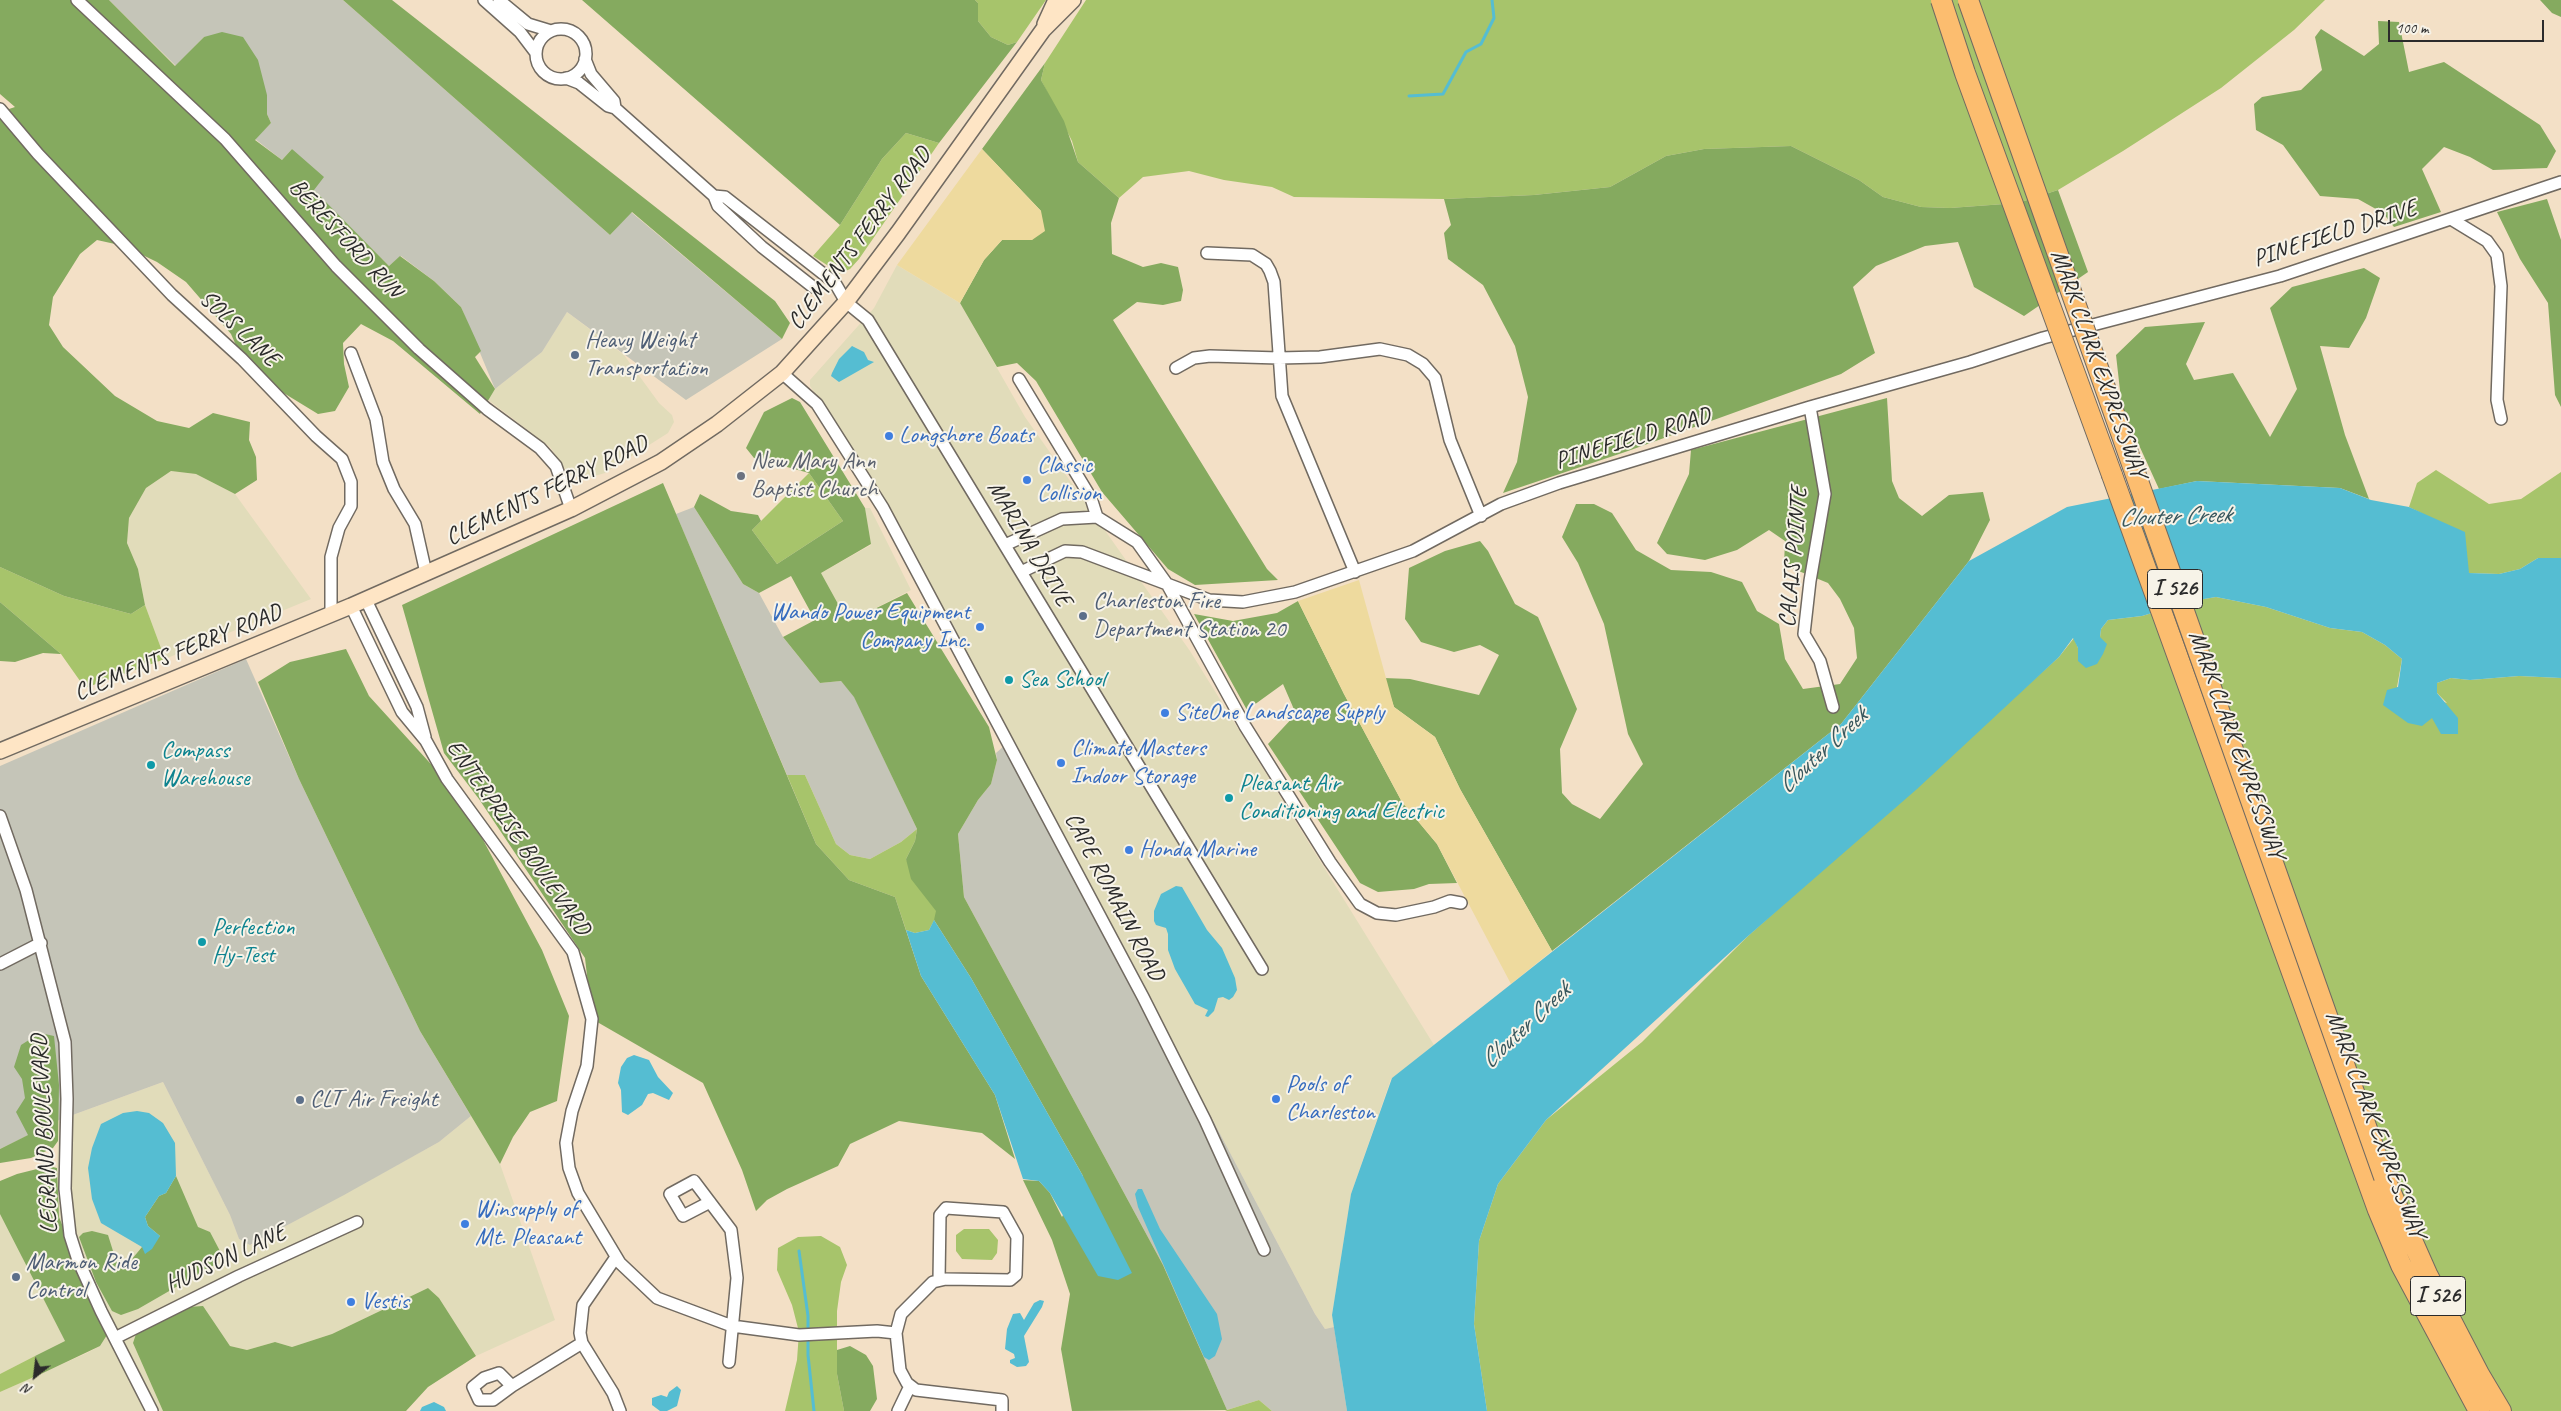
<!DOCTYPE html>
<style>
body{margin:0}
#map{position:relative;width:2561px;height:1411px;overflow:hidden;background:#f3e0c6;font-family:Caveat,sans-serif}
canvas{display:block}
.north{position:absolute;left:10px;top:1351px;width:50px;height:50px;-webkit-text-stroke:4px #f7f3e8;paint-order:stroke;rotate:209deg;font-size:14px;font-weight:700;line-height:20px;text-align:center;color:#2b2b2b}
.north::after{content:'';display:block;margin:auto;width:18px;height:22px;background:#2b2b2b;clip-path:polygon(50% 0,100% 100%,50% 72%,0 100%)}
.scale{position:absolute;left:2388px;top:20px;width:156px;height:22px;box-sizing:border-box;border:2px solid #2b2b2b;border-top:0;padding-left:6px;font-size:15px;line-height:18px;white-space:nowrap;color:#2b2b2b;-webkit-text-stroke:4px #f7f3e8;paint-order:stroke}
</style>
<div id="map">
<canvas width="2561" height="1411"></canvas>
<div class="north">N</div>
<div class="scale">100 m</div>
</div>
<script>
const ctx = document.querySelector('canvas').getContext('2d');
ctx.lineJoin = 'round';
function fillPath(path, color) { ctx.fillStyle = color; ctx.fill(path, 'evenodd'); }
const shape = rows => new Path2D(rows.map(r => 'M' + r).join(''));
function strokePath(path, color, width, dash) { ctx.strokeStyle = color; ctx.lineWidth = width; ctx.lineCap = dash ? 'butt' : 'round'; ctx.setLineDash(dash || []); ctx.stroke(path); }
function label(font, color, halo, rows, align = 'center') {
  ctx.font = font + ' Caveat,sans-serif'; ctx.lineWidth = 4; ctx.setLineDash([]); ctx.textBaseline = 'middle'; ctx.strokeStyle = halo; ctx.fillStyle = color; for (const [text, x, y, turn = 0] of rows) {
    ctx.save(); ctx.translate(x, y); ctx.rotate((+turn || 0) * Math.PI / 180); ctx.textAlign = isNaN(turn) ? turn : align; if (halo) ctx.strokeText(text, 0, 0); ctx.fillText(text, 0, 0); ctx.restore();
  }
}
const built = shape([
 [897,265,960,303,1025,417,1190,651,1434,1045,1391,1079,1351,1194,1332,1315,1334,1327,1325,1329,1315,1314,1012,739,859,460,810,386,810,380,874,308],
 [567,312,624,355,659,403,672,415,674,422,668,433,605,473,581,480,568,473,550,447,487,399,495,389,542,352],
 [171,471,196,474,235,494,311,599,165,659,145,605,138,569,127,543,129,518,146,488],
 [865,508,870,508,911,590,848,622,821,573,871,545],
 [163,1082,230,1215,239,1239,251,1245,439,1142,471,1116,500,1164,555,1320,476,1356,439,1298,428,1288,332,1334,292,1347,275,1342,247,1350,230,1346,219,1330,133,1343,163,1411,0,1411,0,1392,87,1353,100,1346,107,1335,59,1217,57,1168,59,1120],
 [1,1213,65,1341,0,1374,0,1214]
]);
const industrial = shape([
 [109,0,343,0,610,235,631,212,782,339,686,400,567,312,542,352,495,389,461,307,434,281,401,256,389,266,313,190,292,149,282,160,255,139,271,123,267,114,267,95,204,37,176,66],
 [694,507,743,584,759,593,783,637,820,683,841,681,854,696,917,829,901,842,870,859,850,855,836,844,805,775,787,775,676,514],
 [246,659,299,779,420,1031,471,1116,439,1142,344,1195,250,1245,239,1239,230,1215,163,1082,59,1120,0,1149,0,766],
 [1012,739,1315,1314,1325,1329,1334,1327,1347,1411,1272,1411,1259,1400,1227,1410,1163,1265,964,897,958,834,978,800,991,784,997,760,996,753]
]);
const green = shape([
 [975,0,1046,0,1017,42,1008,45,991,37,978,21,978,3],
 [1086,0,2325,0,2294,30,2221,88,2123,151,2058,190,2018,203,1950,208,1921,207,1883,197,1859,180,1791,146,1704,149,1666,156,1610,187,1534,195,1444,199,1294,197,1272,187,1224,180,1189,171,1143,177,1119,198,1078,162,1072,141,1041,80,1045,63],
 [906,133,939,143,859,259,850,269,837,275,827,272,830,267,813,256,840,225,882,159],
 [2436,470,2489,504,2521,499,2561,472,2561,558,2538,558,2520,569,2499,574,2469,573,2433,519,2409,507,2417,483],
 [809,473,843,521,777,564,752,530],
 [0,567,64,596,131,614,145,605,165,659,85,688,61,654,0,602],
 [2216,597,2266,607,2330,628,2362,632,2385,645,2402,659,2397,687,2447,703,2437,693,2437,683,2451,678,2470,680,2519,676,2561,678,2561,1411,1487,1411,1474,1324,1479,1241,1498,1184,1546,1120,1642,1042,1747,937,2059,657,2074,638,2078,648,2078,661,2100,637,2101,629,2108,620,2142,616,2192,601],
 [787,775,805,775,836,844,850,855,870,859,901,842,917,829,915,841,906,859,938,913,929,930,915,933,906,930,895,897,849,880,816,844],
 [964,1229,989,1229,998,1240,997,1253,992,1260,962,1259,956,1251,956,1235],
 [821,1236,840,1247,847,1265,841,1282,837,1311,837,1374,844,1411,785,1411,797,1360,799,1332,792,1305,777,1270,778,1248,798,1237],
 [35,1356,43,1373,0,1392,0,1374],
 [1259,1400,1272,1411,1225,1411,1227,1410]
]);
const forest = shape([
 [0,0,109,0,175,66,204,37,222,32,243,37,258,60,267,95,267,114,271,123,255,140,282,160,292,149,324,177,314,190,389,266,400,256,434,281,461,307,481,351,475,357,495,389,480,414,393,341,361,324,343,343,344,364,349,387,335,411,318,414,264,381,242,359,231,334,186,282,157,262,124,246,97,240,80,254,53,297,49,325,63,347,115,396,157,421,189,428,213,413,250,422,249,440,256,457,257,480,235,494,196,474,171,471,146,488,129,518,127,543,138,569,145,605,131,614,64,596,0,567,0,112,15,107,0,94],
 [343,0,392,0,775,301,790,323,782,339,632,212,610,235],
 [582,0,975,0,978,3,978,21,991,37,1008,45,1017,42,939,143,906,133,882,159,840,225],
 [2540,0,2561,0,2561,17,2552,13],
 [2378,21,2399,22,2409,72,2444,62,2540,125,2556,151,2547,168,2493,170,2470,157,2444,147,2422,169,2441,212,2394,227,2383,213,2358,199,2320,196,2283,145,2256,130,2254,104,2262,97,2301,90,2322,70,2315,37,2321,29,2364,56,2379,44],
 [1045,63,1041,80,1064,121,1078,162,1119,198,1111,223,1112,254,1143,267,1161,263,1178,267,1183,290,1181,301,1163,305,1137,302,1113,320,1267,569,1278,580,1195,585,1168,569,1102,492,1036,381,1017,363,997,367,960,303,984,260,1002,240,1032,240,1041,211,982,149],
 [1791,146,1859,180,1883,197,1921,207,1950,208,2018,203,2058,190,2088,272,2024,316,1974,287,1958,242,1925,246,1876,266,1853,287,1875,353,1841,374,1628,451,1503,493,1517,462,1528,397,1515,346,1483,285,1448,259,1444,233,1451,225,1444,199,1534,195,1610,187,1666,156,1704,149],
 [2547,199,2561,240,2561,407,2555,395,2548,303,2520,259,2497,212],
 [2364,268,2380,278,2366,318,2349,348,2320,346,2345,435,2369,499,2340,488,2197,481,2159,489,2122,408,2116,355,2145,327,2205,322,2186,364,2194,380,2233,373,2270,437,2297,389,2270,308,2292,287],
 [792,398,800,402,865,508,871,544,821,573,848,622,907,593,989,727,997,760,991,784,978,800,958,834,964,897,1163,1265,1227,1410,1072,1411,1061,1349,1070,1294,1052,1240,1023,1180,1039,1181,1050,1193,1062,1217,1083,1176,971,978,934,920,936,911,911,879,906,859,915,841,917,829,854,697,841,681,820,683,783,637,815,620,791,576,759,593,743,584,694,507,700,494,731,511,758,515,761,521,752,530,777,564,843,521,809,473,754,458,746,448,764,412],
 [1887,398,1892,481,1899,498,1922,516,1949,495,1983,492,1990,520,1969,561,1841,724,1552,951,1460,789,1435,737,1394,707,1384,678,1410,679,1479,695,1499,655,1480,645,1454,652,1421,642,1405,619,1409,568,1445,551,1480,541,1488,551,1515,604,1538,617,1577,709,1560,749,1562,793,1572,804,1600,819,1643,764,1628,734,1604,624,1578,563,1562,537,1576,504,1594,504,1612,513,1636,550,1671,570,1711,572,1742,582,1757,611,1779,624,1785,659,1803,689,1840,684,1857,658,1854,628,1840,599,1828,583,1784,565,1785,541,1769,530,1737,550,1705,560,1667,554,1657,543,1689,474,1691,450],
 [663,483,816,844,849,880,895,897,921,976,995,1095,1015,1159,982,1133,899,1121,850,1144,838,1166,787,1189,767,1200,756,1211,742,1170,703,1083,592,1019,585,958,479,799,444,753,402,605],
 [1298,601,1344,694,1402,802,1437,844,1457,883,1429,884,1414,889,1378,892,1360,883,1268,744,1296,714,1283,684,1247,710,1194,614,1233,621,1277,613],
 [0,602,61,654,43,653,15,662,0,661],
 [346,649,369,696,459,795,542,950,569,1016,557,1101,530,1112,513,1137,500,1164,420,1031,299,779,258,682,290,662],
 [40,1033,54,1036,59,1085,58,1141,53,1148,31,1158,0,1163,0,1149,28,1135,16,1112,25,1098,22,1079,14,1067,21,1045],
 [49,1166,57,1168,59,1217,107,1335,100,1346,43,1373,35,1356,65,1341,0,1214,0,1181,17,1174],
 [176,1176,198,1227,210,1232,221,1253,216,1264,138,1309,121,1315,112,1311,96,1282,79,1237,83,1233,92,1231,108,1235,113,1251,121,1261,132,1259,142,1247,160,1236,148,1226,145,1217,159,1196,166,1193],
 [428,1288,439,1298,476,1356,428,1387,406,1411,163,1411,133,1343,136,1334,188,1307,203,1306,230,1346,247,1350,275,1342,292,1347,332,1334],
 [850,1346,866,1355,873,1366,877,1399,870,1411,844,1411,837,1374,837,1350]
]);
const sand = shape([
 [982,149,1041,211,1045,231,1032,240,1002,240,984,260,960,303,897,265],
 [1359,580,1394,707,1435,737,1460,789,1552,951,1511,984,1437,844,1402,802,1344,694,1298,601]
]);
const water = shape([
 [852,346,864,352,868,360,874,362,839,382,831,376,832,373,839,359],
 [2197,481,2340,488,2371,500,2409,507,2465,532,2469,573,2499,574,2520,569,2538,558,2561,558,2561,678,2519,676,2470,680,2451,678,2437,683,2437,693,2458,718,2458,734,2441,734,2432,718,2422,726,2408,723,2383,705,2387,690,2398,687,2402,659,2385,645,2362,632,2330,628,2266,607,2216,597,2192,601,2142,616,2108,620,2101,629,2100,637,2107,644,2103,654,2097,664,2086,668,2078,661,2078,648,2073,638,2059,657,1917,789,1747,937,1546,1120,1498,1184,1479,1241,1474,1324,1487,1411,1347,1411,1332,1315,1351,1194,1392,1078,1841,724,1969,561,2067,507],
 [1176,886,1182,887,1207,930,1222,948,1235,978,1237,990,1233,997,1229,1000,1223,997,1218,998,1214,1011,1208,1017,1205,1016,1208,1010,1195,1004,1175,969,1168,950,1168,934,1166,928,1156,925,1154,921,1154,911,1161,894],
 [934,920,971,978,1083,1176,1132,1273,1118,1280,1098,1276,1050,1193,1039,1181,1023,1179,995,1095,921,976,906,930,915,933,929,930],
 [634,1055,649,1060,658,1077,673,1093,669,1100,653,1093,648,1094,642,1105,628,1115,622,1112,621,1090,618,1083,621,1067,627,1058],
 [137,1111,149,1113,163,1123,175,1143,176,1176,166,1193,159,1196,145,1217,148,1226,160,1236,152,1249,145,1254,142,1247,101,1223,92,1199,88,1168,92,1148,101,1124,123,1113],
 [1138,1189,1142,1189,1160,1229,1217,1314,1222,1339,1215,1356,1209,1360,1204,1357,1138,1207,1135,1194],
 [1040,1300,1044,1301,1042,1307,1024,1336,1029,1362,1026,1366,1017,1367,1010,1363,1010,1360,1015,1358,1014,1354,1005,1349,1007,1329,1013,1314,1020,1313,1024,1320,1034,1303],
 [677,1386,681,1390,677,1406,667,1411,660,1411,652,1405,652,1398,661,1395,667,1397,669,1392],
 [434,1402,444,1407,446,1411,420,1411,422,1407]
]);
const stream = shape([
 [1409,96,1443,94,1466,52,1481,44,1494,18,1492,0],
 [799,1251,808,1316,808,1355,814,1411]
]);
const minor = shape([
 [77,0,225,139,336,266,419,349,487,409,540,448,556,466,571,509],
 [484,0,520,32,536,53],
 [499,0,528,24,551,31],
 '536 54a25 25 0 1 1 50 0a25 25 0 1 1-50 0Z',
 [585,59,591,74,614,101,615,108],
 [566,78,579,83,608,106,615,108,714,196,718,206,762,247,813,287],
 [0,109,38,154,172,295,242,359,316,436,342,459,351,482,351,506,339,528,331,557,331,614],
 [714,196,725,197,835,283,846,302,868,320,1262,969],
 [2451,219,2487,241,2497,255,2501,286,2497,400,2501,419],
 [1207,253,1252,255,1266,264,1270,271,1274,282,1282,396,1355,572],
 [351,353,376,419,383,462,394,489,415,524,426,573],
 [1176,368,1194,358,1210,356,1279,358,1320,357,1380,349,1408,355,1423,364,1435,378,1450,440,1481,516],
 [782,373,817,404,883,508,1143,997,1205,1120,1264,1250],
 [1019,379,1091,498,1097,517],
 [1810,407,1825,494,1810,581,1804,634,1820,661,1833,707],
 [1005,545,1062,519,1097,517,1137,542,1167,584,1209,600,1243,602,1295,592,1413,551,1501,504,1559,483,1810,407,1970,362,2043,338,2280,276,2561,182],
 [1021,572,1065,551,1082,552,1167,584,1245,726,1330,862,1360,904,1377,913,1396,915,1434,907,1450,901,1461,903],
 [366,600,417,707,425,737],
 [351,606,402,712,426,741,447,779,573,952,592,1019,587,1066,572,1111,566,1143,569,1168,578,1193,620,1263,657,1298,732,1326,799,1335,877,1331,896,1333,901,1314,933,1282,946,1279,1010,1280,1016,1275,1017,1237,1003,1212,946,1208,940,1215,939,1280],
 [0,816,26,890,65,1042,67,1099,65,1189,70,1235,78,1260,101,1311,152,1411],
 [0,964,41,943],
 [710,1202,683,1216,670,1194,694,1181,731,1230,737,1278,729,1362],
 [616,1257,583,1305,580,1333,582,1343,613,1393,620,1411],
 [896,1333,900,1370,907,1383,916,1390,1002,1400,1002,1411],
 [115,1338,239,1276,357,1222],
 [512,1386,499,1373,484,1378,473,1387,479,1400,493,1400,512,1386,582,1343],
 [898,1411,910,1386]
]);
const secondary = shape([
 [1045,24,1056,0],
 [0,751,351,606,571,509,661,462,717,424,782,373,846,302,898,233,1043,30,1073,0]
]);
const motorway = shape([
 [2112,475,2378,1210,2401,1265,2479,1411],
 [2384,1177,2427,1274,2479,1374,2501,1411]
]);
const motorwayBridge = shape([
 [1941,0,1965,73,2112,475],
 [1968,0,2384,1177]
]);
const markers = [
 [575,355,5,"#5c6f8a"],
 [889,436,5,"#3f7fe0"],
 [741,476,5,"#6b7280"],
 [1027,480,5,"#3f7fe0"],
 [1083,616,5,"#5c6f8a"],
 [980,627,5,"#3f7fe0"],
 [1009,680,5,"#0f9aa8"],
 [1165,713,5,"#3f7fe0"],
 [1061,763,5,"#3f7fe0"],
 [151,765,5,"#0f9aa8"],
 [1229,798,5,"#0f9aa8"],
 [1129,850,5,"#3f7fe0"],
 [202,942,5,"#0f9aa8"],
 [1276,1099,5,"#3f7fe0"],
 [300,1100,5,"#5c6f8a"],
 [465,1224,5,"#3f7fe0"],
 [16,1277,5,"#5c6f8a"],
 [351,1302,5,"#3f7fe0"]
];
const shields = [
 [2175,589,55],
 [2438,1296,55]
];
const shieldNames = [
 ["I 526",2175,589],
 ["I 526",2438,1296]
];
const streetNames = [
 ["PINEFIELD DRIVE",2335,234,-18],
 ["BERESFORD RUN",345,239,47],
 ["CLEMENTS FERRY ROAD",860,239,-53],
 ["SOLS LANE",239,329,43],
 ["MARK CLARK EXPRESSWAY",2098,364,70],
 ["PINEFIELD ROAD",1633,439,-17],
 ["CLEMENTS FERRY ROAD",547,491,-26],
 ["MARINA DRIVE",1029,544,59],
 ["CALAIS POINTE",1794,557,-85],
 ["CLEMENTS FERRY ROAD",178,653,-22],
 ["MARK CLARK EXPRESSWAY",2236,745,70],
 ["ENTERPRISE BOULEVARD",518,838,55],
 ["CAPE ROMAIN ROAD",1114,897,62],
 ["MARK CLARK EXPRESSWAY",2375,1125,69],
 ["LEGRAND BOULEVARD",45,1134,-93],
 ["HUDSON LANE",226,1259,-25]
];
const serviceNames = [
 ["Heavy Weight",585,341],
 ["Transportation",585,369],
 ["Charleston Fire",1093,602],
 ["Department Station 20",1093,630],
 ["CLT Air Freight",310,1100],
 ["Marmon Ride",26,1263],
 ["Control",26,1291]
];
const shopNames = [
 ["Longshore Boats",899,436],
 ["Classic",1037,466],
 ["Collision",1037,494],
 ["Wando Power Equipment",970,613,"right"],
 ["Company Inc.",970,641,"right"],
 ["SiteOne Landscape Supply",1175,713],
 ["Climate Masters",1071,749],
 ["Indoor Storage",1071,777],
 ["Honda Marine",1139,850],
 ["Pools of",1286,1085],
 ["Charleston",1286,1113],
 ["Winsupply of",475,1210],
 ["Mt. Pleasant",475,1238],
 ["Vestis",361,1302]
];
const worshipNames = [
 ["New Mary Ann",751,462],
 ["Baptist Church",751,490]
];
const cultureNames = [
 ["Sea School",1019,680],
 ["Compass",161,751],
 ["Warehouse",161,779],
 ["Pleasant Air",1239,784],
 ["Conditioning and Electric",1239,812],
 ["Perfection",212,928],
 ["Hy-Test",212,956]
];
const waterNames = [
 ["Clouter Creek",2175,517,-2],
 ["Clouter Creek",1823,751,-43],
 ["Clouter Creek",1526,1026,-43]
];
fillPath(built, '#e1dcba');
fillPath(industrial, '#c5c5b8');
fillPath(green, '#a7c46b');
fillPath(forest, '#85aa5f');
fillPath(sand, '#eeda9e');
fillPath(water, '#55bdd2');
strokePath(stream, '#55bdd2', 3);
strokePath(minor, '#716a61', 14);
strokePath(secondary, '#716a61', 18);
strokePath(motorway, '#716a61', 22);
strokePath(minor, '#fff', 11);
strokePath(secondary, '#fee5c5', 15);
strokePath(motorway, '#fcbd6f', 20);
strokePath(motorwayBridge, '#716a61', 22, []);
strokePath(motorwayBridge, '#fcbd6f', 20);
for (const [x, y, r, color] of markers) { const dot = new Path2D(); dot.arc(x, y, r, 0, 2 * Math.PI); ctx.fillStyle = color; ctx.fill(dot); strokePath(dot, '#f7f3e8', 2); }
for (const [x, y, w] of shields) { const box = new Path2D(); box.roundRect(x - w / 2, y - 19.5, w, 39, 4); ctx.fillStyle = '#f7f3e8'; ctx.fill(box); strokePath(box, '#2b2b2b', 1); }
label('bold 22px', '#2b2b2b', null, shieldNames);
label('24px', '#2b2b2b', '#f7f3e8', streetNames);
label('24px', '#4e5e75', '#f7f3e8', serviceNames, 'left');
label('24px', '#366cbe', '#f7f3e8', shopNames, 'left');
label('24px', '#5b616d', '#f7f3e8', worshipNames, 'left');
label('24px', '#0d838f', '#f7f3e8', cultureNames, 'left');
label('italic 25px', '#38575d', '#f7f3e8', waterNames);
</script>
